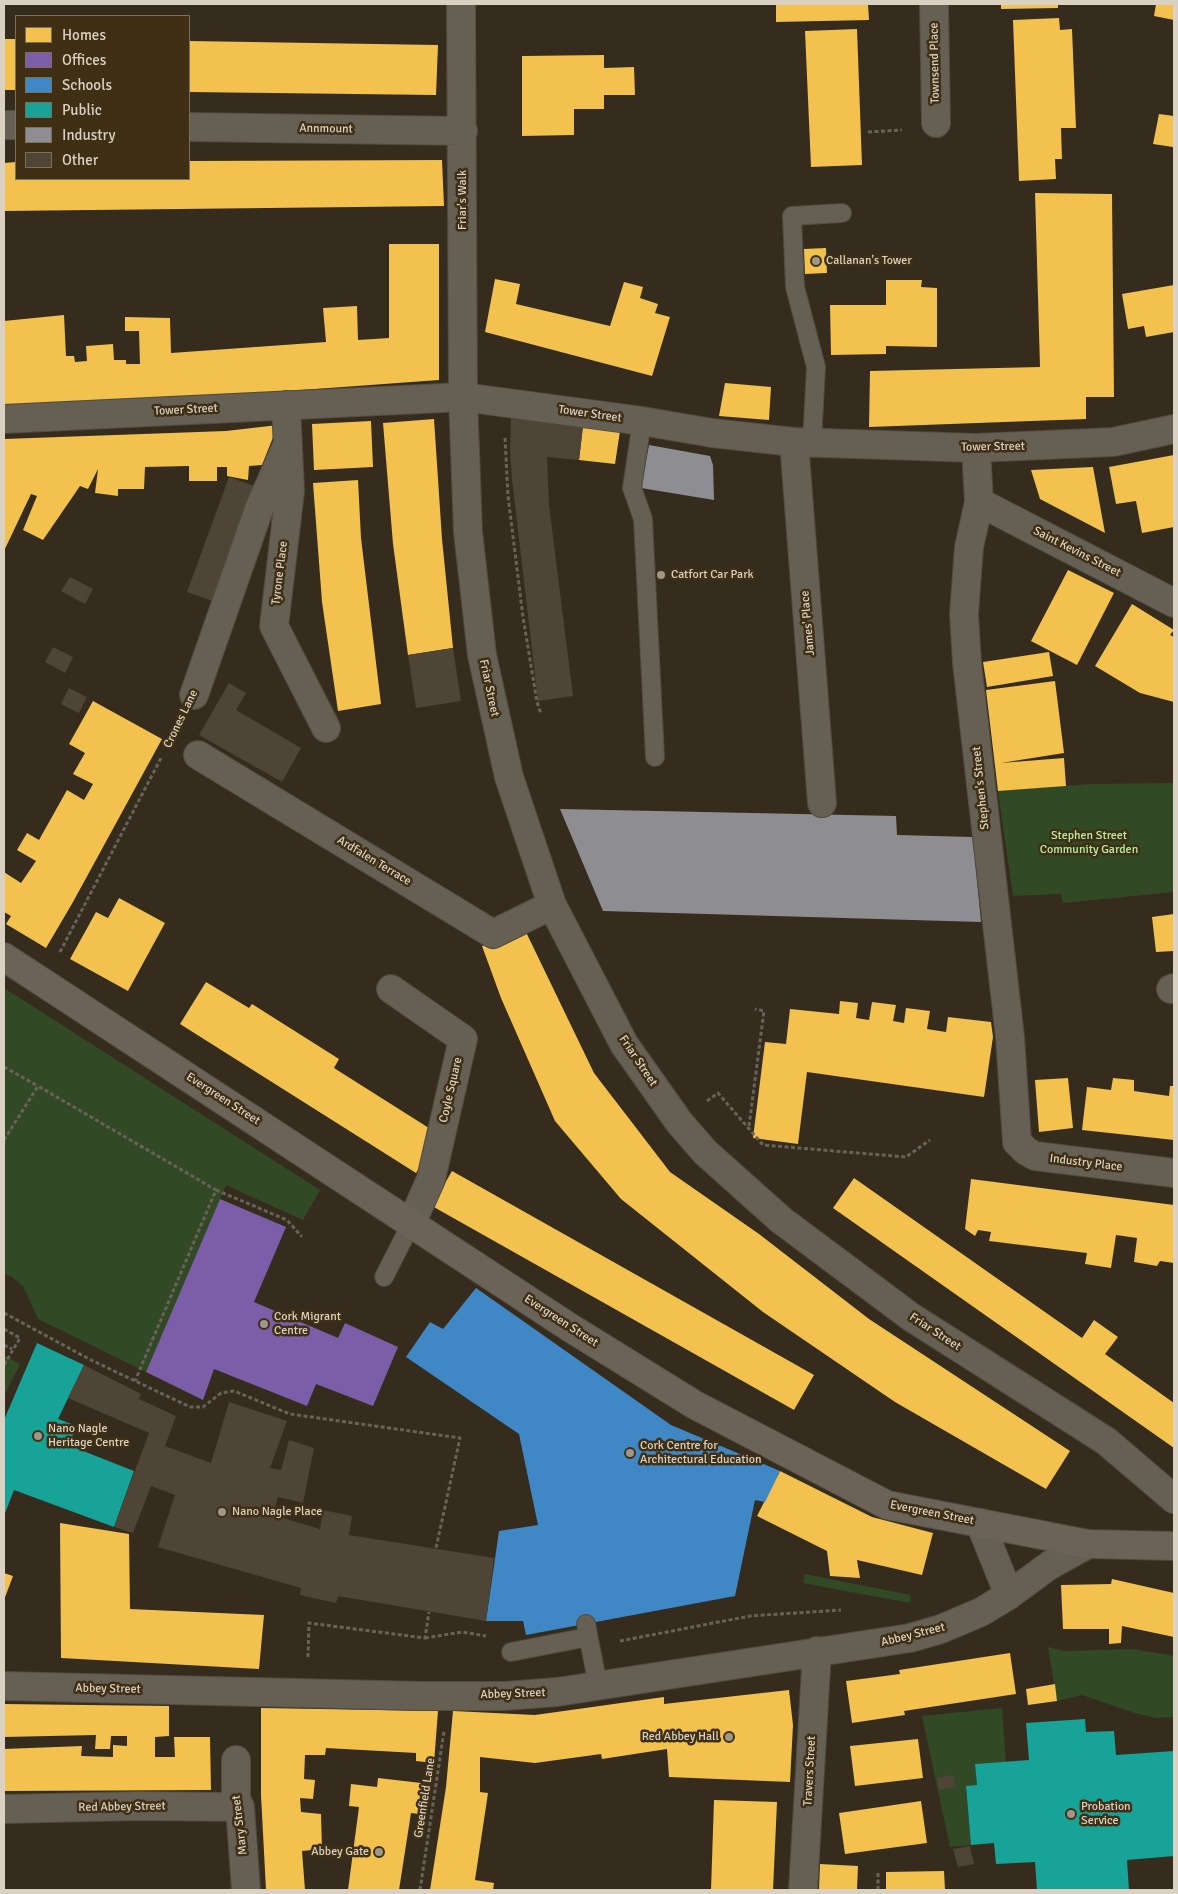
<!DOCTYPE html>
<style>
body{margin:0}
#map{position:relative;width:1178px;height:1894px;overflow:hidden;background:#352c1e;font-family:Signika,sans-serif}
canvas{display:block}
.frame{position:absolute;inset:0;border:5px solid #dbd1c2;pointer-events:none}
.legend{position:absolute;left:15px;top:15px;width:175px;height:165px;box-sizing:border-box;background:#3e2f15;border:1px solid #7d705a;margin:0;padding:6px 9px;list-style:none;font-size:15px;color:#dbd1c2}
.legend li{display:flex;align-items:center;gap:10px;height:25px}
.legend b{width:25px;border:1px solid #7d705a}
</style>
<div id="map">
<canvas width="1178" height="1894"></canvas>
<div class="frame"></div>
<ul class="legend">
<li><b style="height:14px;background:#f2c14e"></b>Homes</li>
<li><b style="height:14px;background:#7b5ea7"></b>Offices</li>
<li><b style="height:14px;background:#3f88c5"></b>Schools</li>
<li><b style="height:14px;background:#17a398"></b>Public</li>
<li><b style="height:14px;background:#8d8d92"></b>Industry</li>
<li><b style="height:14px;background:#4e4536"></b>Other</li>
</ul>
</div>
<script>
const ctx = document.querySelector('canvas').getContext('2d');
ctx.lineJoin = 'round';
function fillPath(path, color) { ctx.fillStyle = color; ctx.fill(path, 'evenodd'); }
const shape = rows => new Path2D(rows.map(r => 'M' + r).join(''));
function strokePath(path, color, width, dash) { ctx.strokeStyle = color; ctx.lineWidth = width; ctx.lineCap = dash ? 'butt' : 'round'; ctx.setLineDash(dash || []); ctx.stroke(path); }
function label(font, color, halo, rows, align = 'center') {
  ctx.font = font + ' Signika,sans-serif'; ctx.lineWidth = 5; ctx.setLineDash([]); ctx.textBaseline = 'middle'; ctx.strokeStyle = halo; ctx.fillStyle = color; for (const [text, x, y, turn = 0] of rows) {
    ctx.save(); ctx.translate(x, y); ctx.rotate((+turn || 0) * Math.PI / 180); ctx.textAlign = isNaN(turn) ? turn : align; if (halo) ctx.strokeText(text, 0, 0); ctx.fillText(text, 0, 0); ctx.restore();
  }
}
const green = shape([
 [1174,783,1174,892,1063,903,1061,894,1013,896,998,791,1090,784],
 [4,988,320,1190,303,1220,226,1185,146,1372,38,1319,23,1286,11,1276,4,1274],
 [4,1355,20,1364,4,1396],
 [805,1574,911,1595,910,1603,803,1583],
 [1048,1647,1064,1651,1133,1649,1174,1656,1174,1717,1157,1718,1138,1714,1082,1695,1057,1701],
 [1002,1708,1006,1762,975,1764,977,1785,966,1787,971,1845,950,1847,922,1716]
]);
const homes = shape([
 [776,4,868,4,869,20,776,22],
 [1001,4,1058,4,1058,8,1001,9],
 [1156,4,1174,4,1174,20,1154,16],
 [1059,18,1060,30,1072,29,1076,128,1061,128,1062,159,1055,159,1056,179,1019,181,1013,20],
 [857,29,862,165,811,167,805,31],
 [4,39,16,39,16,90,4,90],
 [189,41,438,45,436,95,189,92],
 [604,55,604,68,634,67,635,95,604,95,604,109,574,109,574,135,522,136,522,56],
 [1159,114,1174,116,1173,147,1153,144],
 [442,160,444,206,4,211,4,163,16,162,16,179,189,179,189,161],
 [1035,193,1112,194,1114,397,1086,397,1086,419,869,427,870,371,1040,367],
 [389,244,439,244,439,380,205,397,4,405,4,321,64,315,66,356,74,356,75,362,87,361,86,346,113,344,114,360,126,360,126,364,140,364,139,331,125,331,125,317,170,318,171,353,326,342,323,308,357,306,358,340,389,338],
 [826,248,827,273,805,274,804,249],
 [495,279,520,284,516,304,610,326,624,282,643,287,640,298,658,304,655,313,670,317,652,376,485,332],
 [886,280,922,280,921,287,937,288,937,347,886,346,886,354,831,355,830,305,886,305],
 [1174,285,1174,332,1146,337,1144,326,1128,329,1122,294],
 [725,383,771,387,769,420,719,416],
 [434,419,442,539,453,648,408,655,393,544,383,423],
 [371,421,373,467,314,470,312,424],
 [278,425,262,465,249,466,248,480,227,476,227,467,217,467,217,481,189,481,189,466,145,467,144,489,118,489,118,496,95,493,98,469,88,489,80,486,43,540,23,530,37,496,31,494,4,551,4,439,226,431],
 [583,426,620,431,615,464,579,460],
 [1174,455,1174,527,1142,533,1136,501,1116,504,1109,467],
 [1093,467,1105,533,1040,499,1031,470],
 [358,480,361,538,381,704,338,711,322,602,313,483],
 [1068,570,1114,593,1077,665,1031,641],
 [1132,604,1174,630,1170,635,1174,637,1174,702,1140,693,1095,666],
 [1049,652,1053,676,987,687,983,662],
 [1055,681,1064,753,1001,763,1064,758,1066,786,998,791,986,690],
 [93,701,162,739,73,902,46,948,6,924,11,916,4,912,4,872,21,883,36,861,17,850,27,833,39,840,67,790,84,800,93,784,73,774,85,753,69,744],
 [119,898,165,923,128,991,70,959,96,912,108,918],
 [1174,914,1174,951,1156,952,1152,917],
 [525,930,594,1073,670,1172,759,1234,869,1319,1070,1451,1046,1489,895,1402,763,1312,621,1199,555,1121,501,998,482,946],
 [206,982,249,1008,252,1004,339,1059,334,1068,440,1135,416,1173,180,1024],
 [840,1001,858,1003,856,1018,869,1020,872,1002,896,1005,893,1021,904,1023,906,1008,930,1011,927,1029,946,1032,948,1017,991,1022,993,1037,984,1097,807,1072,798,1144,753,1138,765,1042,786,1044,790,1009,839,1014],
 [1068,1078,1073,1128,1039,1132,1035,1080],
 [1113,1078,1134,1080,1134,1091,1169,1096,1170,1086,1174,1086,1174,1140,1082,1130,1087,1087,1111,1090],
 [452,1171,814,1375,794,1410,432,1206],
 [854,1178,1082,1338,1094,1320,1118,1337,1105,1354,1174,1403,1174,1448,833,1208],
 [971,1179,1174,1205,1174,1263,1160,1261,1157,1266,1134,1262,1137,1238,1116,1235,1111,1268,1085,1264,1087,1253,989,1241,991,1232,978,1230,975,1236,965,1229],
 [780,1471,872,1517,933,1533,922,1575,857,1560,860,1578,830,1576,827,1551,757,1516],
 [60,1523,129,1534,130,1609,264,1615,259,1669,61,1658],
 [4,1573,13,1576,4,1600],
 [1112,1579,1174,1593,1174,1637,1122,1626,1121,1643,1109,1644,1109,1629,1063,1629,1061,1585,1111,1584],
 [1010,1653,1016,1694,904,1711,905,1715,852,1723,846,1681,900,1674,899,1670],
 [1055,1684,1057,1701,1028,1705,1026,1689],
 [789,1690,793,1725,790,1782,669,1777,667,1749,602,1759,601,1754,535,1763,480,1757,480,1792,488,1793,475,1880,494,1883,493,1890,430,1890,446,1787,453,1711,535,1715,664,1697,664,1704],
 [4,1704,169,1706,169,1736,155,1737,155,1757,175,1757,174,1737,210,1737,211,1790,4,1791,4,1749,82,1746,81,1756,113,1757,113,1745,127,1746,127,1736,111,1736,110,1749,95,1749,96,1735,4,1737],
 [261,1708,438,1711,434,1763,416,1761,416,1753,326,1748,325,1755,305,1755,304,1779,315,1780,313,1799,300,1798,301,1812,321,1814,322,1849,302,1851,305,1890,266,1890,261,1795],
 [918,1739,923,1778,855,1786,850,1746],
 [378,1778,430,1784,426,1815,411,1813,399,1890,348,1890,359,1807,349,1806,351,1784,377,1787],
 [714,1800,777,1802,773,1890,711,1890],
 [921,1801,927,1843,845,1854,839,1813],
 [820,1864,858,1866,857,1890,819,1890],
 [944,1871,945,1890,886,1890,886,1872]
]);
const offices = shape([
 [220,1199,286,1227,254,1302,338,1338,345,1323,398,1347,373,1406,316,1384,307,1406,214,1369,203,1400,146,1372]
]);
const schools = shape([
 [476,1288,671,1425,780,1471,765,1502,755,1500,735,1596,526,1635,523,1621,486,1621,499,1531,538,1525,519,1434,406,1357,430,1322,443,1329]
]);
const public = shape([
 [37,1343,84,1365,58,1419,77,1426,68,1445,134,1471,114,1527,14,1490,4,1516,4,1420],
 [1085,1719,1086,1732,1114,1731,1116,1755,1174,1751,1174,1856,1127,1860,1129,1890,1037,1890,1035,1862,996,1864,994,1843,971,1845,966,1786,977,1785,975,1764,1029,1760,1026,1723]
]);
const industry = shape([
 [649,445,710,456,713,465,714,500,641,488],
 [560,809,896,816,897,835,973,837,981,922,603,911]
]);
const building = shape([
 [511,418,583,426,579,460,547,457,549,505,573,696,538,701,512,479,510,452],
 [229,477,257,487,216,602,187,592],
 [70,577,93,589,85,604,61,591],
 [53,647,73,657,65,673,45,662],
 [453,648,461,701,416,708,408,655],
 [229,683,246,693,236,710,301,748,282,782,199,735],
 [69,688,87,697,79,713,61,704],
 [84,1365,141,1394,139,1399,176,1416,165,1446,211,1463,229,1402,287,1421,270,1468,281,1470,289,1440,314,1448,303,1503,278,1497,273,1515,320,1529,323,1510,352,1516,349,1535,494,1558,486,1621,338,1596,336,1603,300,1595,301,1588,158,1547,175,1495,151,1486,133,1533,114,1527,149,1433,68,1398],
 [953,1775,956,1787,939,1790,937,1778],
 [970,1846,974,1864,958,1867,953,1849]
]);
const path = shape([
 [868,132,902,130],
 [505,438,508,496,523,617,537,702,541,714],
 [60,952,161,758],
 [4,1067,38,1086],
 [707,1101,718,1093,763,1145,906,1157,930,1140],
 [749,1126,764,1011,755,1009],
 [4,1140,38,1086,216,1190,135,1381],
 [216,1190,287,1220,302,1237],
 [4,1313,91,1360,190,1407,203,1407,221,1393,234,1391,290,1414,460,1438,436,1548],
 [4,1329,20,1338,4,1365],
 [4,1345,12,1349],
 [425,1638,462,1632,486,1636],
 [620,1641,750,1616,841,1610],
 [308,1657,309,1623,425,1638,429,1612],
 [420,1890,444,1731],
 [878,1890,878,1872]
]);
const lane = shape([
 [642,421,632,488,643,519,655,757],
 [812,442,816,367,795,287,792,216,842,213],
 [384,1277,411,1224],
 [586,1624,598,1686],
 [511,1652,588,1637]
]);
const street = shape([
 [461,4,463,397,468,532,482,655,509,777,552,905,624,1044,679,1122,705,1152,781,1220,911,1317,1106,1441,1174,1499],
 [934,4,936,123],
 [4,125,16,125],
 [189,127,463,131],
 [286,405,290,491,274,626,326,728],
 [4,419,463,397,642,421,712,433,794,442,976,448,1113,442,1174,429],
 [794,442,822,803],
 [976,448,979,502,969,547,964,614,967,663,1010,1037,1017,1142,1026,1151,1035,1156,1174,1173],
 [979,502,1174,603],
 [194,695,259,509,286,448],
 [198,755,493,934,552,905],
 [391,989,463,1039,431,1179,411,1224],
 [1171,989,1174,988],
 [980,1523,1009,1595],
 [4,1686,422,1696,505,1696,557,1692,910,1638,941,1629,981,1612,1009,1595,1050,1565,1088,1544],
 [236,1760,236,1800,240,1807,246,1890],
 [4,1809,137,1806,240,1807],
 [803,1890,817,1651]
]);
const secondary = shape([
 [4,957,569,1327,695,1405,887,1505,1088,1544,1174,1546]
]);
const markers = [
 [816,261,5,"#a19789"],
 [661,575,5,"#a19789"],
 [264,1324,5,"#a19789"],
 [38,1436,5,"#a19789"],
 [630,1453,5,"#a19789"],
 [222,1512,5,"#a19789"],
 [729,1737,5,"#a19789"],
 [1071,1814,5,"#a19789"],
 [379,1852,5,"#a19789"]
];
const streetNames = [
 ["Townsend Place",935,63,-91],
 ["Annmount",326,129,1],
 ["Friar's Walk",463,200,-90],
 ["Tower Street",186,410,-3],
 ["Tower Street",590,414,8],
 ["Tower Street",993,447,-1],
 ["Saint Kevins Street",1077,552,27],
 ["Tyrone Place",280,573,-83],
 ["James' Place",808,623,-95],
 ["Friar Street",489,688,78],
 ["Crones Lane",181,719,-64],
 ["Stephen's Street",981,788,-96],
 ["Ardfalen Terrace",374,861,31],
 ["Friar Street",638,1061,56],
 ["Coyle Square",451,1090,-77],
 ["Evergreen Street",223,1099,33],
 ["Industry Place",1086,1163,7],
 ["Evergreen Street",561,1321,33],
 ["Friar Street",935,1332,33],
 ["Evergreen Street",932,1513,11],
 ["Abbey Street",913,1635,-14],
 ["Abbey Street",108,1689,1],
 ["Abbey Street",513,1694,-2],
 ["Travers Street",810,1771,-87],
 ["Greenfield Lane",425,1798,-81],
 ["Red Abbey Street",122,1807,-1],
 ["Mary Street",240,1825,-97]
];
const poiNames = [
 ["Callanan's Tower",826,261],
 ["Catfort Car Park",671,575],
 ["Cork Migrant",274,1317],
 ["Centre",274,1331],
 ["Nano Nagle",48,1429],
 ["Heritage Centre",48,1443],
 ["Cork Centre for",640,1446],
 ["Architectural Education",640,1460],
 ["Nano Nagle Place",232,1512],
 ["Red Abbey Hall",719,1737,"right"],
 ["Probation",1081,1807],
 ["Service",1081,1821],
 ["Abbey Gate",369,1852,"right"]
];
const parkNames = [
 ["Stephen Street",1089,836],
 ["Community Garden",1089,850]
];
fillPath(green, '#324925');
fillPath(homes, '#f2c14e');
fillPath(offices, '#7b5ea7');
fillPath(schools, '#3f88c5');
fillPath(public, '#17a398');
fillPath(industry, '#8d8d92');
fillPath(building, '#4e4536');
strokePath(lane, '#514a3e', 20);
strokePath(street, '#514a3e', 30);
strokePath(secondary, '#514a3e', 30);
strokePath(path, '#686259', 3, [4, 2.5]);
strokePath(lane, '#655f54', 18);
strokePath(street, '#655f54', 28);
strokePath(secondary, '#6b6357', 28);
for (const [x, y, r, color] of markers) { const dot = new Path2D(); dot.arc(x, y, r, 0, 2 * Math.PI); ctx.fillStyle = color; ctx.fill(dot); strokePath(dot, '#3e2f15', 2); }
label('12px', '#dbd1c2', '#3e2f15', streetNames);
label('12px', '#dbd1c2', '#3e2f15', poiNames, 'left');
label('12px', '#b7efa0', '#3e2f15', parkNames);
</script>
